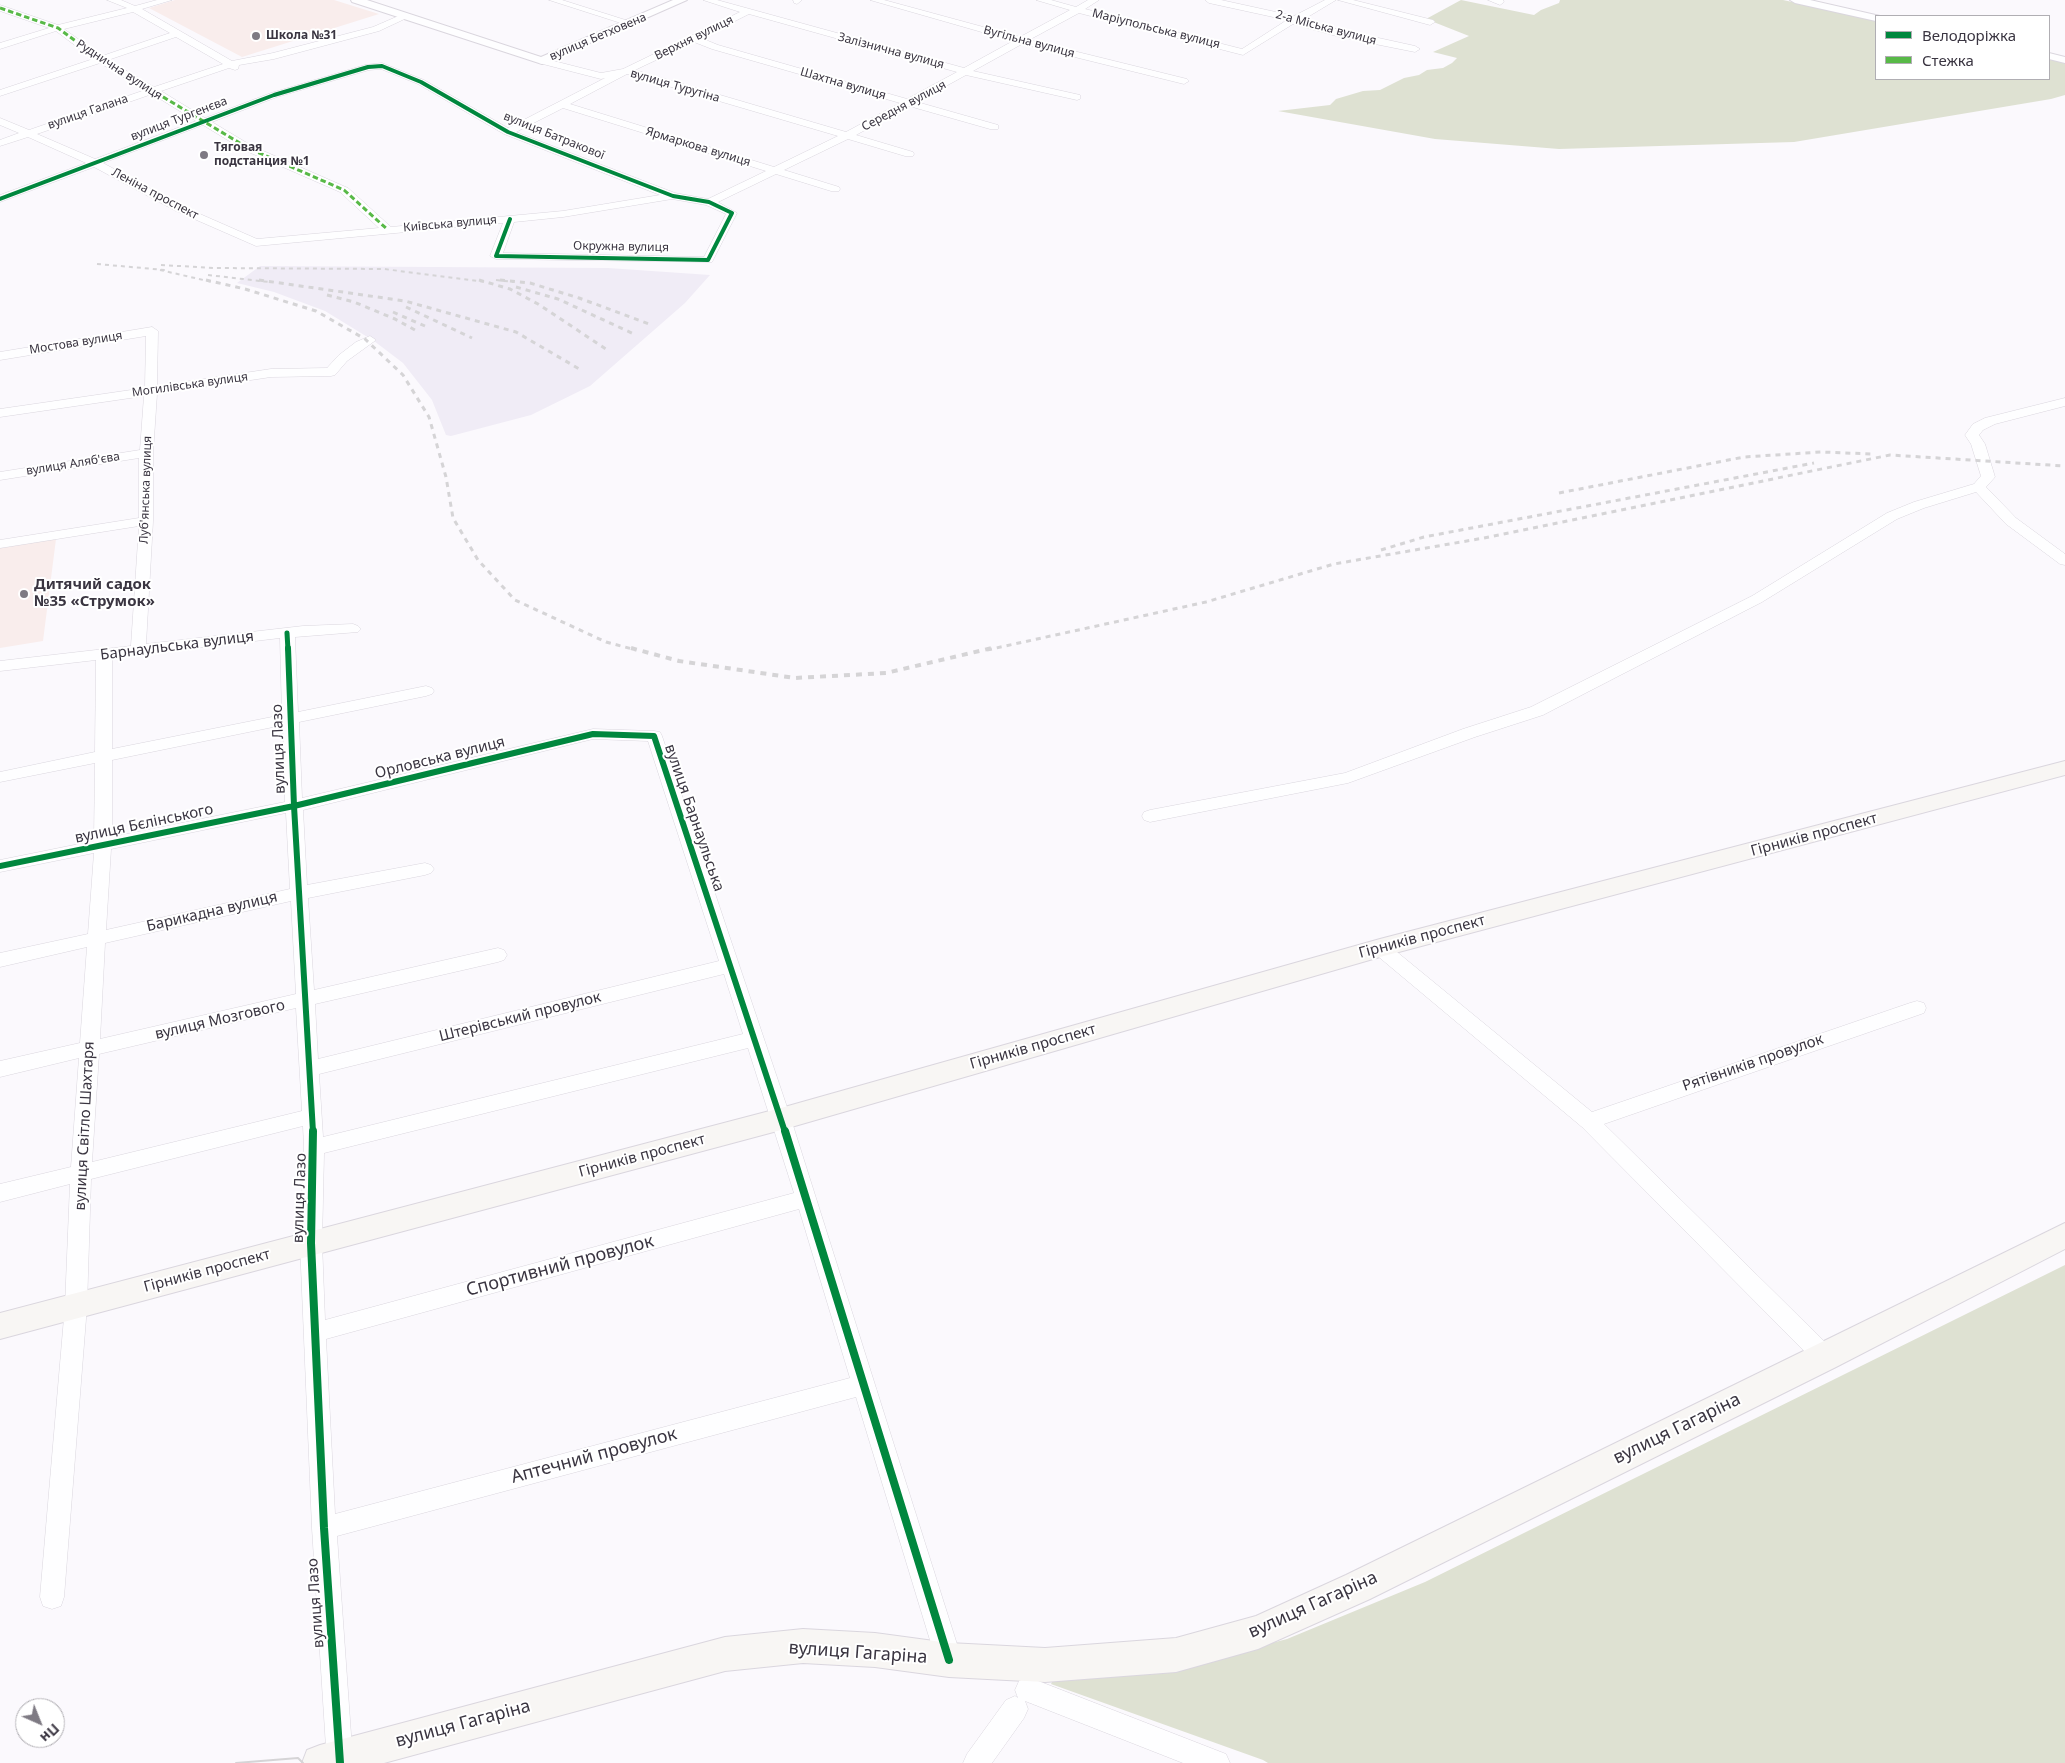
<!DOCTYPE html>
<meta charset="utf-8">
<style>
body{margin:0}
#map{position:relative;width:2065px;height:1763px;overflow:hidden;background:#fbf9fd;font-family:"Noto Sans",sans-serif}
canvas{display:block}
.legend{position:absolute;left:1875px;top:15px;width:175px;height:65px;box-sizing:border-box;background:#fff;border:1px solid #b0aeb3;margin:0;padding:6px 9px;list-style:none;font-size:15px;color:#3a3541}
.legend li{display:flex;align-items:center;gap:10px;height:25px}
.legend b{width:25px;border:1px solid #b0aeb3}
.north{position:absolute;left:15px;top:1698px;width:50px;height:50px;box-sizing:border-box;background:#fff;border:1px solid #b0aeb3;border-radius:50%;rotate:136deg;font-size:14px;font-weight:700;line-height:20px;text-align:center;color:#3a3541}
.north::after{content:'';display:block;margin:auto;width:18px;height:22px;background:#7e7a83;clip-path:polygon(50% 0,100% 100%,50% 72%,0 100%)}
</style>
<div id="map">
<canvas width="2065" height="1763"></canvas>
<ul class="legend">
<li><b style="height:6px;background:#00873e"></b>Велодоріжка</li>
<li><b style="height:6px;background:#58b947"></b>Стежка</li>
</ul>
<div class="north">Пн</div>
</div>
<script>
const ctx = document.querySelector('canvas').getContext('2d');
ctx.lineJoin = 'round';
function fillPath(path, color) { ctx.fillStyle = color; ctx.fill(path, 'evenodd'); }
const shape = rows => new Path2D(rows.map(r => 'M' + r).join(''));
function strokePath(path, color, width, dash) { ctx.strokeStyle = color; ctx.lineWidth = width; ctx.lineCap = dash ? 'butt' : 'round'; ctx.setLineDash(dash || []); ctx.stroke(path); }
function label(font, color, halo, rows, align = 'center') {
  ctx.font = font + ' "Noto Sans",sans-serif'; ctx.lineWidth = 4; ctx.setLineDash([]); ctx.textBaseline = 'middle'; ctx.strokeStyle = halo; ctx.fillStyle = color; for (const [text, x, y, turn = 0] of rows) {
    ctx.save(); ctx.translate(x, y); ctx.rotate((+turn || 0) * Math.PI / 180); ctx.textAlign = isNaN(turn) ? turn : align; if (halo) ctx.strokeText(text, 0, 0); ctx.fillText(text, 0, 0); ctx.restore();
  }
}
const built = shape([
 [260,266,608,268,710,275,685,303,590,386,531,415,451,436,446,435,432,400,403,363,374,341,325,311,274,292,237,283]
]);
const education = shape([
 [175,0,334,0,379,14,242,57,149,8],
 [56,539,43,641,0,648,0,548]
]);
const green = shape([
 [1461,0,1534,15,1541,10,1559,3,1560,0,1783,0,1876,20,1876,79,2049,79,2049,58,2065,62,2065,95,2051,99,1794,142,1559,149,1435,139,1278,111,1330,105,1336,99,1363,91,1380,90,1404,78,1419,75,1427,70,1443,68,1452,63,1457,58,1433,52,1469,36,1426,19],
 [2065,1265,2065,1763,1268,1763,1263,1760,1051,1684,1054,1678,1154,1674,1287,1639,1425,1582]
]);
const minor = shape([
 [107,0,121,0,135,6,157,0,172,0,142,9,232,61,273,53,373,27,403,14,406,13,411,16,379,31,274,59,239,65,238,69,235,70,229,68,161,91,205,118,271,93,365,65,382,63,424,80,508,128,605,78,601,79,539,63,539,59,542,58,601,73,623,69,740,12,703,0,717,0,964,68,1013,41,870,0,884,0,1020,37,1070,10,1036,0,1051,0,1076,7,1088,0,1099,0,1085,9,1242,49,1287,20,1209,3,1205,0,1221,0,1294,16,1325,0,1336,0,1301,21,1415,46,1420,49,1415,52,1340,37,1293,24,1243,55,1079,13,1029,40,1187,79,1189,81,1184,84,1022,44,973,71,1080,95,1080,99,1077,100,966,75,917,102,998,125,998,129,990,129,909,106,856,135,913,152,914,154,913,156,905,156,848,139,784,170,839,187,840,189,839,191,831,191,776,174,718,202,737,213,712,262,496,259,490,256,503,223,256,246,176,211,94,167,0,202,0,195,86,163,28,137,0,146,0,140,19,133,0,125,0,118,29,130,145,90,100,63,0,96,0,90,93,59,56,31,0,49,0,43,49,28,0,11,0,5,58,25,127,8,107,0],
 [133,12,170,33,102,56,64,29,133,12],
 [749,14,957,72,907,99,718,45,701,38,749,14],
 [176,37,223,64,154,87,108,60,176,37],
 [694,42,712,49,900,103,846,132,635,70,694,42],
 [381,69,418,84,504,134,660,195,563,211,391,227,348,188,252,146,212,122,277,97,369,70,381,69],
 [627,74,838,136,774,167,570,104,627,74],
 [152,94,196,121,95,159,37,134,152,94],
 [563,108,766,171,708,199,675,193,516,132,563,108],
 [203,125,244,150,340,192,379,228,257,239,184,207,103,163,203,125],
 [672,199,706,205,726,214,704,257,503,253,514,222,563,217,672,199],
 [549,0,562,0,635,23,630,26,627,25,549,0],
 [793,0,802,0,797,4,794,3,793,0],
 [1338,0,1353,0,1433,20,1435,22,1430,25,1338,0],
 [1488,0,1503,0,1504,2,1500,5,1488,0],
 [152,327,158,331,157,386,271,369,327,368,339,355,356,342,370,336,376,340,347,361,335,375,331,376,271,377,157,394,153,453,153,521,146,644,303,626,353,624,358,626,361,629,358,632,295,637,298,712,426,686,432,688,434,691,432,694,426,696,299,722,302,798,593,729,654,731,660,732,662,736,791,1119,962,1660,958,1669,949,1673,940,1669,936,1660,856,1397,337,1536,353,1763,327,1763,312,1528,300,1243,304,1147,303,1126,91,1179,87,1306,64,1597,61,1606,52,1609,43,1606,40,1597,65,1306,70,1184,0,1202,0,1184,71,1167,79,1058,0,1077,0,1061,80,1043,87,947,0,967,0,953,88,934,94,853,0,872,0,860,94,841,95,763,0,782,0,772,95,752,96,660,0,671,0,661,131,646,139,526,0,548,0,540,139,518,139,458,0,480,0,472,140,450,144,396,0,417,0,409,145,388,146,336,0,360,0,352,152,327],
 [280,638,282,715,112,749,112,658,280,638],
 [283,725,285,802,112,837,112,760,283,725],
 [593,739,648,741,719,961,318,1059,315,1004,498,962,504,960,507,955,504,950,498,948,314,990,308,898,425,875,431,873,434,869,431,865,425,863,307,885,303,810,593,739],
 [286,813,290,889,106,930,111,849,286,813],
 [291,901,296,994,100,1039,105,943,291,901],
 [724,974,743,1034,323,1137,319,1074,724,974],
 [296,1008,302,1111,92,1162,99,1054,296,1008],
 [748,1048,794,1193,325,1320,322,1243,324,1153,748,1048],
 [799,1209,850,1378,335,1514,326,1339,799,1209],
 [2065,398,2065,406,1995,424,1983,430,1979,435,1985,444,1995,477,1986,487,2016,518,2065,554,2065,565,2060,564,2006,524,1976,492,1924,508,1897,519,1762,602,1543,715,1475,737,1348,783,1150,822,1144,820,1142,816,1144,812,1150,810,1345,773,1463,729,1531,707,1752,596,1887,513,1914,502,1974,484,1981,476,1971,444,1965,435,1973,424,1985,418,2065,398],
 [1380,941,1386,943,1592,1112,1910,1003,1917,1001,1924,1003,1926,1008,1924,1013,1604,1124,1833,1350,1836,1357,1833,1364,1825,1367,1817,1364,1582,1127,1374,953,1371,948,1374,943,1380,941],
 [1028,1677,1226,1754,1230,1763,1183,1763,1025,1701,1028,1709,1024,1718,992,1763,963,1763,967,1754,1006,1700,1015,1696,1018,1698,1015,1690,1019,1681,1028,1677]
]);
const tertiary = shape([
 [351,0,367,0,541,57,673,0,687,0,542,64,352,2,351,0],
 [1790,0,1810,0,1880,16,1876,16,1876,21,1795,3,1790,0],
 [2049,53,2065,57,2065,63,2049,59,2049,53]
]);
const secondary = shape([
 [2065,761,2065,775,1380,957,781,1130,0,1339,0,1313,781,1108,1380,939,2065,761],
 [2065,1223,2065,1249,1836,1367,1370,1599,1258,1649,1176,1672,1045,1682,949,1677,875,1667,803,1663,725,1671,384,1763,302,1763,307,1750,320,1745,725,1637,803,1629,875,1633,949,1643,1045,1648,1176,1638,1256,1616,1346,1575,2065,1223]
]);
const tram = shape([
 [236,1763,298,1758,303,1763]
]);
const railFar2 = shape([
 [97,264,165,270],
 [161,265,215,268,384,269,486,282],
 [160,270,212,282],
 [208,275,269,282],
 [496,280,514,282]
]);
const railFar1 = shape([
 [206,280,245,289,316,311,365,339,403,375,429,417,446,477,453,518,478,560,515,600,606,642,636,650],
 [259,280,405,301,516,332,581,370],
 [479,280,510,289,538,304,609,351],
 [500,280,530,283,579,298,652,325],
 [516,287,558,299,634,334],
 [327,295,354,302,395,319,415,330],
 [406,307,472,338],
 [393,312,425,326],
 [1559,493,1744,457,1821,452,1872,454],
 [1381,550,1424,537,1814,463],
 [987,650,1206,602,1334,564,1484,538,1890,455,2065,466]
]);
const rail = shape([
 [631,648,679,661,795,678,886,673,992,648]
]);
const quiet = shape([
 [0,8,58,28,100,59,248,148,344,190,388,230]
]);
const cyclewayFar3 = shape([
 [0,199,274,95,368,67,382,66,421,82,508,132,673,196,709,202,732,213,708,260,496,256,510,219]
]);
const cyclewayFar2 = shape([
 [287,633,288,650]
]);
const cyclewayFar1 = shape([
 [288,648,294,806,313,1132],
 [0,866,294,806,593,734,654,736,785,1132]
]);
const cycleway = shape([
 [313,1131,311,1243,324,1528,340,1763],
 [785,1131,949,1660]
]);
const markers = [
 [256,36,5,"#7e7a83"],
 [204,155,5,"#7e7a83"],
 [24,594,5,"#7e7a83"]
];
const farStreetnames = [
 ["2-а Міська вулиця",1326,28,15],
 ["Маріупольська вулиця",1156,29,14],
 ["вулиця Бетховена",598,37,-23],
 ["Верхня вулиця",694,38,-26],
 ["Вугільна вулиця",1029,42,15],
 ["Залізнична вулиця",891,51,15],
 ["Руднична вулиця",119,70,33],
 ["Шахтна вулиця",843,84,16],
 ["вулиця Турутіна",675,86,16],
 ["Середня вулиця",904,106,-28],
 ["вулиця Галана",88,112,-19],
 ["вулиця Тургенєва",179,119,-21],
 ["вулиця Батракової",554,136,22],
 ["Ярмаркова вулиця",698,147,17],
 ["Леніна проспект",155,194,28],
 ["Київська вулиця",450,224,-5],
 ["Окружна вулиця",621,247,1],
 ["Мостова вулиця",76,343,-9],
 ["Могилівська вулиця",190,385,-8],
 ["вулиця Аляб'єва",73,464,-9],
 ["Луб'янська вулиця",146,490,-88]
];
const farPoinames = [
 ["Школа №31",266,36],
 ["Тяговая",214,148],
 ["подстанция №1",214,162]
];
const poiNames = [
 ["Дитячий садок",34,585],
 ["№35 «Струмок»",34,602]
];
const streetNames = [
 ["Барнаульська вулиця",177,646,-7],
 ["вулиця Лазо",279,749,-92],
 ["Орловська вулиця",440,758,-14],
 ["вулиця Барнаульська",694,818,71],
 ["вулиця Бєлінського",144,824,-12],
 ["Гірників проспект",1814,835,-15],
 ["Барикадна вулиця",212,912,-13],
 ["Гірників проспект",1422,937,-15],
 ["Штерівський провулок",520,1017,-14],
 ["вулиця Мозгового",220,1020,-13],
 ["Гірників проспект",1033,1047,-16],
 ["Рятівників провулок",1753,1063,-19],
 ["вулиця Світло Шахтаря",85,1126,-87],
 ["Гірників проспект",642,1156,-15],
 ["вулиця Лазо",300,1198,-88],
 ["Гірників проспект",207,1271,-15],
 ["вулиця Лазо",316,1603,-94]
];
const nearStreetnames = [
 ["Спортивний провулок",560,1266,-15],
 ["вулиця Гагаріна",1677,1429,-26],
 ["Аптечний провулок",594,1456,-15],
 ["вулиця Гагаріна",1313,1605,-24],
 ["вулиця Гагаріна",858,1653,4],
 ["вулиця Гагаріна",463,1724,-15]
];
fillPath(built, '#f0ecf6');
fillPath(education, '#f9edec');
fillPath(green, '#dee1d2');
strokePath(minor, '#dad6de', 1);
strokePath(tertiary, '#dad6de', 2);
strokePath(secondary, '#dad6de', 2);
fillPath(minor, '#fefeff');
fillPath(tertiary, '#fefeff');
fillPath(secondary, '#f8f6f4');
strokePath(tram, '#d5d4d6', 2);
strokePath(railFar2, '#d5d4d6', 2, [4, 4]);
strokePath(railFar1, '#d5d4d6', 3, [5, 5]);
strokePath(rail, '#d5d4d6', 4, [6, 6]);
strokePath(quiet, '#58b947', 3, [5.5, 3]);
strokePath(cyclewayFar3, '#00873e', 4);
strokePath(cyclewayFar2, '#00873e', 5);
strokePath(cyclewayFar1, '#00873e', 6);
strokePath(cycleway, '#00873e', 8);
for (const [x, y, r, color] of markers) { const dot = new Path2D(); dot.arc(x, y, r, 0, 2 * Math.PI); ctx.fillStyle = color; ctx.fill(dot); strokePath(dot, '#fff', 2); }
label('12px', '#3a3541', '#fff', farStreetnames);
label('bold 12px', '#3a3541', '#fff', farPoinames, 'left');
label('bold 15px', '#3a3541', '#fff', poiNames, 'left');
label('15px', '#3a3541', '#fff', streetNames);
label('18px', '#3a3541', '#fff', nearStreetnames);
</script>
